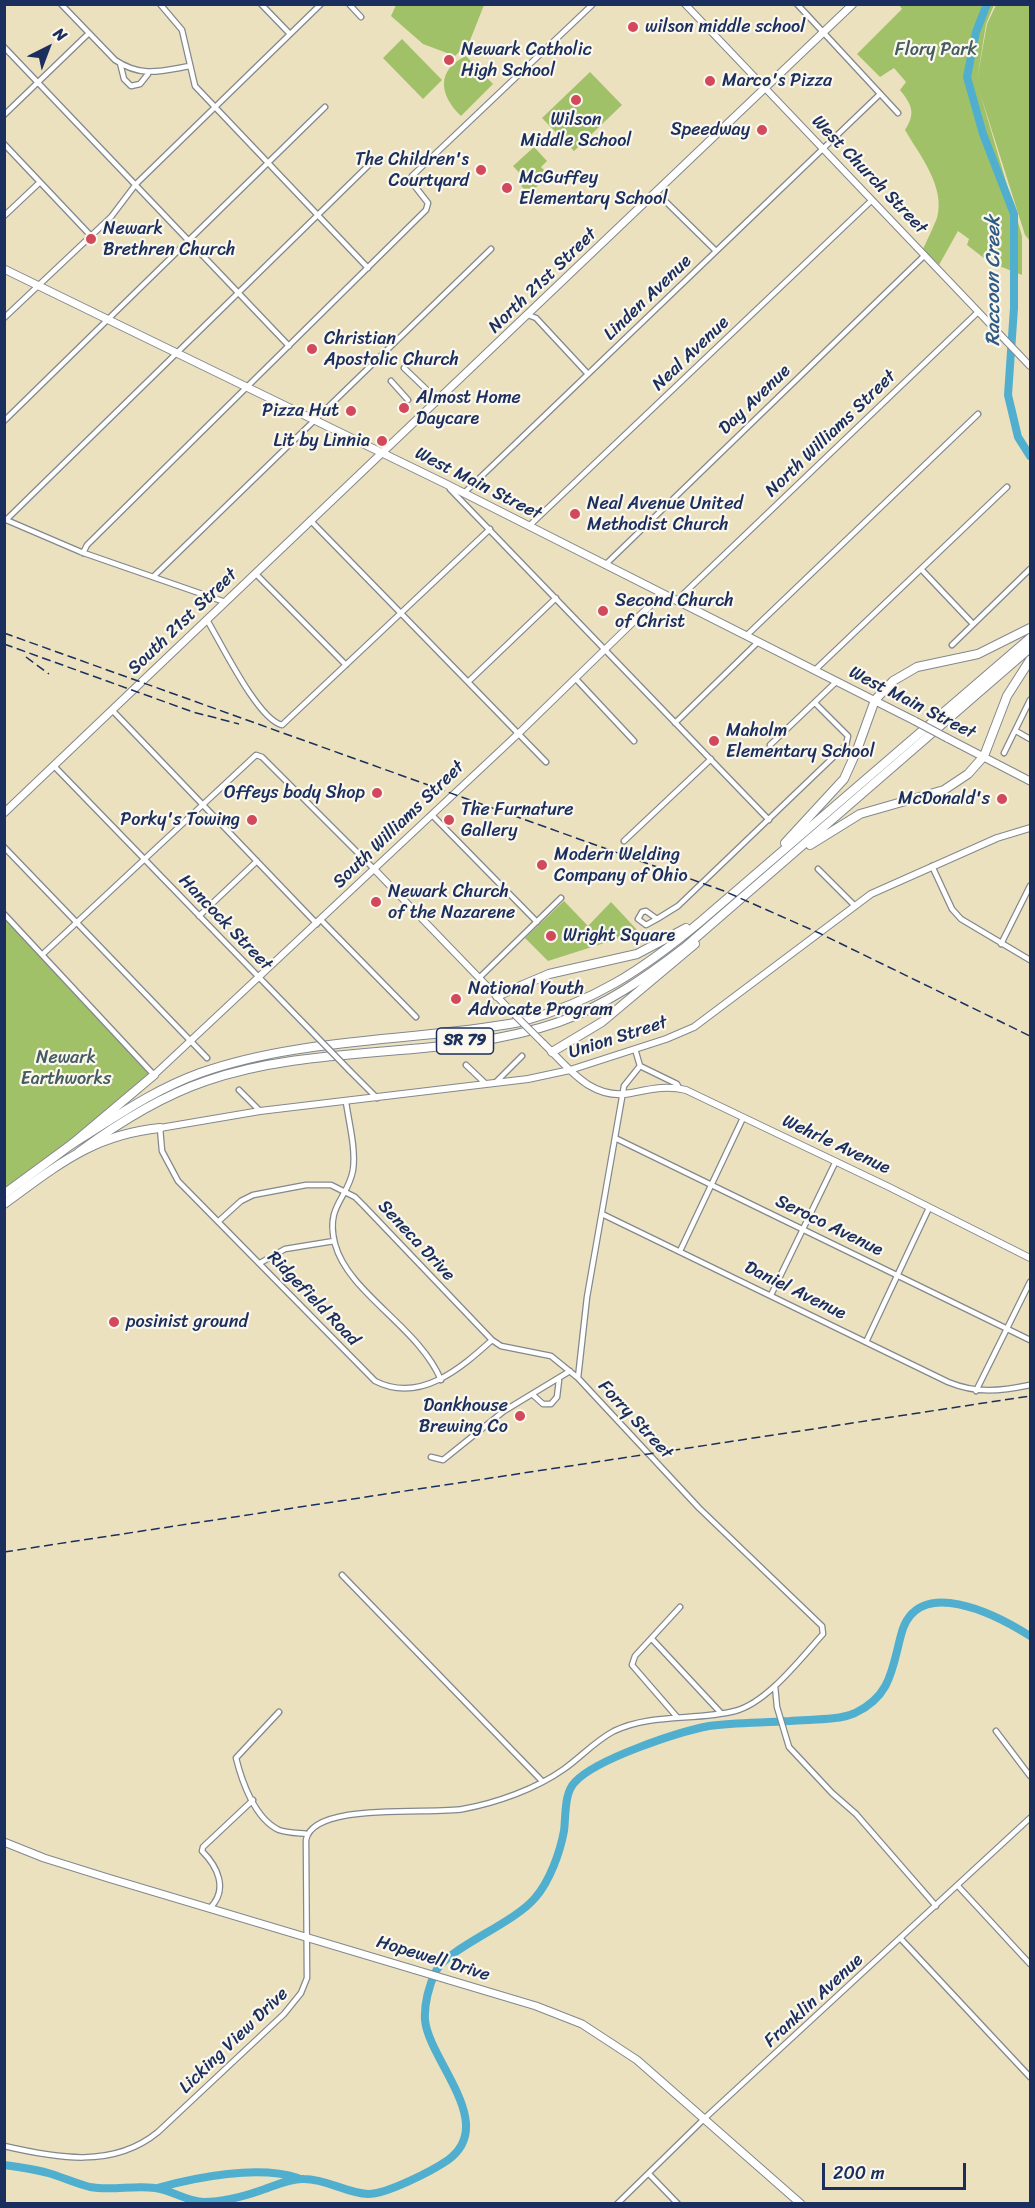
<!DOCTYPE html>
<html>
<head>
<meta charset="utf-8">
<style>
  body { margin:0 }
  #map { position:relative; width:1035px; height:2208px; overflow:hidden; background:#ebe1bf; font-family:Sriracha,sans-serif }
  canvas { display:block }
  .frame { position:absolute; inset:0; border:6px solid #1b2f5e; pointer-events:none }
  .north { position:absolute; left:18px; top:18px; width:60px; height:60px; -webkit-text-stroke:4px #fbf7ec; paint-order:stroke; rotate:42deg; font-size:16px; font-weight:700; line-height:24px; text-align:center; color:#1b2f5e }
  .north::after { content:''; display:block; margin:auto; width:21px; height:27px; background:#1b2f5e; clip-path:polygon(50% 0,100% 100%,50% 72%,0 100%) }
  .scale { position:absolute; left:822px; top:2163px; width:144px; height:27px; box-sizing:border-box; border:3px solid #1b2f5e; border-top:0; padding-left:8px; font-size:18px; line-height:21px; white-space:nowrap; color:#1b2f5e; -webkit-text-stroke:4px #fbf7ec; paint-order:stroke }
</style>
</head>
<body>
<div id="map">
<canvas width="1035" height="2208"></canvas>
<div class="frame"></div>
<div class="north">N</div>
<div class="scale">200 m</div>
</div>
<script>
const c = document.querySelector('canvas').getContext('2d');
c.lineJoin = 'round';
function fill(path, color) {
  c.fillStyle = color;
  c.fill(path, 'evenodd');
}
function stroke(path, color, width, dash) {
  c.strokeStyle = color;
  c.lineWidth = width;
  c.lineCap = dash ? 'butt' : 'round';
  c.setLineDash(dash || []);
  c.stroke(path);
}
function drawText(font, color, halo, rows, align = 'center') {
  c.font = font + ' Sriracha,sans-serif';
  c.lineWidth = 4.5;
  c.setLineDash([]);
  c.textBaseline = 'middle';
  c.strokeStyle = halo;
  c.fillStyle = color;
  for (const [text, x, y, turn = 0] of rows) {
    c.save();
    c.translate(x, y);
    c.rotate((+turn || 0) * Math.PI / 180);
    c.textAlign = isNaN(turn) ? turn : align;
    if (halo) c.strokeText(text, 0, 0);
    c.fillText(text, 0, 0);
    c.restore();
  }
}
const green = new Path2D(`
  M396,5v-1l88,1 -15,38 -14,13 -32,-12 -32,-28z
  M899,5h95l-8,19 -9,56 10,-56 9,-19h34v236l-5,-6 -45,-142 42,143v39l-33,-13 -22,-17 2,-6 -11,-8 -19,34 -16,-16c5,-11 10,-21 14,-31 9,-31 -18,-64 -32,-88 11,-17 7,-25 -5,-40l6,-8 -12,-14 -14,9 -23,-23 45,-45z
  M402,39l40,41 -19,19 -40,-41z
  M466,56l27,28 -32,32c-22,-21 -25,-46 5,-60z
  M590,72l32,33 -48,46 -32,-33z
  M534,147l13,14 -6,6 8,8 -20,19 -8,-8 5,-6 -13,-14z
  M564,901l24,25 23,-24 28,30 -91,29 -23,-23z
  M5,914l149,161 -149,119z`);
const river = new Path2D(`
  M987,4l-11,28 -9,45 16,57 31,80v94l-6,87 10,42 12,19
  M4,2165c15,2 30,4 44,8 14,4 27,10 42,14 21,4 44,-2 65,1 17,2 32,14 49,14 18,0 41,-6 58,-12 13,-4 28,-12 42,-11 23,0 42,14 64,15 19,0 64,-23 80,-34 50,-36 -19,-99 -23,-140 -1,-16 4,-35 11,-49 12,-23 77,-47 99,-73 15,-17 25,-46 29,-67 2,-16 0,-38 11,-49 21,-23 103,-50 134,-56 26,-4 54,-3 81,-5 19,-2 47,0 65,-8 36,-17 37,-44 46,-78 15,-62 96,-20 129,1
  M157,2188c40,-11 101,-23 141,-10`);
const minor = new Path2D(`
  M61,4l54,56c27,18 46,11 75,6
  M160,4l22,26 13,56 173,182
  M261,4l29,30
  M349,4l12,13
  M797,4l101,109
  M4,47l285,299
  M120,63l4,16 7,7 9,-2 8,-10
  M4,115l84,-81
  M4,144l87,92
  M657,193l59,58
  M4,216l35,-33
  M528,315l8,3 52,56
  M4,318l107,-101 25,-33 185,-180
  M404,368l23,22
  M391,381l17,19
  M4,421l321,-314
  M450,489l319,331
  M464,493l416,-399
  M4,519l77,33 144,50
  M6,520l369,-361
  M310,520l236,242
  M529,526l343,-326
  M83,553l4,-8 339,-335 2,-7 -18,-23 2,-4 181,-172
  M605,565l320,-310
  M921,569l52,55
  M255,573l91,92
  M154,576l337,-327
  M676,601l302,-289
  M207,620c14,23 51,100 75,105l208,-196
  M746,636l232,-222
  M952,645l78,-76
  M815,670l192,-183
  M576,679l58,62
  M468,682l88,-84
  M113,711l204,213
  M675,723l83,-81
  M1016,731l14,8
  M770,745l67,-64
  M1004,753l26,-53
  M54,766l262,270
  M432,815l105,107
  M624,841l87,-82
  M4,847l203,211
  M932,866l20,43 9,10 69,41
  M818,869l37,37
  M4,914l150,161
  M199,916l58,-55
  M657,919l-11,6 -8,-6 4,-7 4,-1 11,8 21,-13 168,-161 2,-9 -33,-33
  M321,920l95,97
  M1001,944l29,-58
  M44,953l212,-198 6,2 112,112
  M479,978l82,-80
  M466,1065l20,19
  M640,1066l37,18 2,4
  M350,1071l27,27
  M496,1082l26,-26
  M239,1090l21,21
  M346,1102c3,21 10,47 7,68 -5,29 -28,35 -18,74 13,49 84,83 106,136
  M160,1128l2,23 16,30 197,200c45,23 86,-13 117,-41
  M615,1138l415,202
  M602,1214l346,168c29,12 53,9 82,3
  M220,1220l21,-19 12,-6 53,-10h25l24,12 9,9 128,134 9,6 50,10 27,22
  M680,1251l63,-133
  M260,1263l25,-14 49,-8
  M771,1295l64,-132
  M866,1342l63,-134
  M976,1391l54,-109
  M533,1395l10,9h8l6,-7 2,-17
  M431,1457l12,3 61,-49 66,-40
  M342,1575l200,206
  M652,1639l68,73
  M775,1686l2,21 12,40 43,46 24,21 80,92
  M279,1712l-43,46c6,24 19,61 43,72 8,3 19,3 28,4
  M677,1717l-45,-52 3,-9 45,-49
  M996,1731l34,45
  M958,1886l72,78
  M210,1908c19,-19 7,-42 -8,-57l1,-4 50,-47
  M901,1939l129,138
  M4,2146c52,12 109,23 154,-14l126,-118 17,-21 6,-15 -1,-138c7,-39 126,-25 157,-31 33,-6 73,-20 101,-40 17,-12 31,-28 50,-38 38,-18 81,-10 121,-20 32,-8 66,-53 88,-77l-1,-8 -123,-118 -121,-130 9,-81 37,-211 16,-20 -5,-17
  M649,2174l29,30
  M617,2204l88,-86 325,-300`);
const tertiary = new Path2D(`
  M685,4l345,362
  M374,869l138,143
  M543,1043c26,25 48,58 88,50 20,-4 36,-8 55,-3l203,97 141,71
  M154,1075l365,-342 143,-139
  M160,1128l100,-17 268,-32 42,-9 96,-31 28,-12 177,-133 126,-56 33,-10`);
const secondary = new Path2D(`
  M4,269l442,215 469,237
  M947,738l83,43
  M4,813l849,-809
  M4,1842l40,16 64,20 428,128 46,18 55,36 164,144`);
const trunk = new Path2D(`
  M4,1194l68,-50 82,-69
  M4,1204c54,-39 88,-69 156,-76`);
const motorway = new Path2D(`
  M785,843l59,-64 13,-29 18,-50 18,-19 24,-14 61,-13 52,-26
  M810,845l50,-31 84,-24 24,-16 16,-18 23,-60 23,-36
  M497,996l52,-22 88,-20 49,-26
  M552,1052l50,-30 93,-78
  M72,1144c42,-26 81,-54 128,-71 102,-36 214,-31 320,-51 75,-21 121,-51 180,-100l330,-284
  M79,1152c39,-29 80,-55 127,-71 113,-39 240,-20 353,-59 47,-17 86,-44 125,-74l346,-300`);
const rail = new Path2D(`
  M4,633l720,258 95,42 211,103
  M4,644l189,68 46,12
  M26,657l23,17
  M4,1552l1026,-156`);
const minorBridge = new Path2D(`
  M316,1036l34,35`);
const tertiaryBridge = new Path2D(`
  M512,1012l31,31`);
const secondaryBridge = new Path2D(`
  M915,721l32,17`);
const markers = [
  [633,27,6,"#d1495b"],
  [449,60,6,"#d1495b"],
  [710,81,6,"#d1495b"],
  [576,100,6,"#d1495b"],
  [762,130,6,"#d1495b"],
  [481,170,6,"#d1495b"],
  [507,188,6,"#d1495b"],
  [91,239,6,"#d1495b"],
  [312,349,6,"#d1495b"],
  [404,408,6,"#d1495b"],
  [351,411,6,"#d1495b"],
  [382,441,6,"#d1495b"],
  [575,514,6,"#d1495b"],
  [603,611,6,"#d1495b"],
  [714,741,6,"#d1495b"],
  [377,793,6,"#d1495b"],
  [1002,799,6,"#d1495b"],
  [252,820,6,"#d1495b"],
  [449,820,6,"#d1495b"],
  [542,865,6,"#d1495b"],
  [376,902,6,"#d1495b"],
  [551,936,6,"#d1495b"],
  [456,999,6,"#d1495b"],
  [114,1322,6,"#d1495b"],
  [520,1416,6,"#d1495b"]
];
const shields = [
  [465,1041,57]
];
const shieldNames = [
  ["SR 79",465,1041]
];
const poiNames = [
  ["wilson middle school",645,27],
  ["Newark Catholic",461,50],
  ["High School",461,71],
  ["Marco's Pizza",722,81],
  ["Wilson",576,120,"center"],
  ["Middle School",576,141,"center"],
  ["Speedway",750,130,"right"],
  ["The Children's",469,160,"right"],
  ["Courtyard",469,181,"right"],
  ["McGuffey",519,178],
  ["Elementary School",519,199],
  ["Newark",103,229],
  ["Brethren Church",103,250],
  ["Christian",324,339],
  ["Apostolic Church",324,360],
  ["Almost Home",416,398],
  ["Daycare",416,419],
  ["Pizza Hut",339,411,"right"],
  ["Lit by Linnia",370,441,"right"],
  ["Neal Avenue United",587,504],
  ["Methodist Church",587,525],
  ["Second Church",615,601],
  ["of Christ",615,622],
  ["Maholm",726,731],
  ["Elementary School",726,752],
  ["Offeys body Shop",365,793,"right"],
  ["McDonald's",990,799,"right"],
  ["The Furnature",461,810],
  ["Gallery",461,831],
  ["Porky's Towing",240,820,"right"],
  ["Modern Welding",554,855],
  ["Company of Ohio",554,876],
  ["Newark Church",388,892],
  ["of the Nazarene",388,913],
  ["Wright Square",563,936],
  ["National Youth",468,989],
  ["Advocate Program",468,1010],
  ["posinist ground",126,1322],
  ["Dankhouse",508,1406,"right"],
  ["Brewing Co",508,1427,"right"]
];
const parkNames = [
  ["Flory Park",936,50],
  ["Newark",66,1058],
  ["Earthworks",66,1079]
];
const streetNames = [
  ["West Church Street",869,175,46],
  ["North 21st Street",543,281,-44],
  ["Linden Avenue",648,298,-44],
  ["Neal Avenue",691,354,-44],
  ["Day Avenue",755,400,-44],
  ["North Williams Street",831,434,-44],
  ["West Main Street",478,484,27],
  ["South 21st Street",183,622,-44],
  ["West Main Street",912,703,27],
  ["South Williams Street",399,825,-44],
  ["Hancock Street",225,923,46],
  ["Union Street",618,1038,-18],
  ["Wehrle Avenue",836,1145,25],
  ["Seroco Avenue",829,1226,26],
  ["Seneca Drive",416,1241,47],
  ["Daniel Avenue",795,1291,26],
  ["Ridgefield Road",313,1299,46],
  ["Forry Street",635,1420,47],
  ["Hopewell Drive",433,1959,17],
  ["Franklin Avenue",814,2001,-43],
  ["Licking View Drive",234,2041,-44]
];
const waterNames = [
  ["Raccoon Creek",994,281,-90]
];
fill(green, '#a1c169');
stroke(river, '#50aecf', 8);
stroke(minor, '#83888e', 7);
stroke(tertiary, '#83888e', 8);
stroke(secondary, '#83888e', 9);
stroke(trunk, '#83888e', 10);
stroke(motorway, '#83888e', 10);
stroke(minor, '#fff', 4.5);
stroke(tertiary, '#fff', 6);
stroke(secondary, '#fff', 7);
stroke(trunk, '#fff', 8);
stroke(motorway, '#fff', 8);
stroke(rail, '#1b2f5e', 1.5, [9, 4.5]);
stroke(minorBridge, '#83888e', 7, []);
stroke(tertiaryBridge, '#83888e', 8, []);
stroke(secondaryBridge, '#83888e', 9, []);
stroke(minorBridge, '#fff', 4.5);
stroke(tertiaryBridge, '#fff', 6);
stroke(secondaryBridge, '#fff', 7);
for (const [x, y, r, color] of markers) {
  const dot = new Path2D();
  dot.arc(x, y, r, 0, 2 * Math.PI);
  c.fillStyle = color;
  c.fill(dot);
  stroke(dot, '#fbf7ec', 2);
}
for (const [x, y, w] of shields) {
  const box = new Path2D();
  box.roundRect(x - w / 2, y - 13, w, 26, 4.5);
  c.fillStyle = '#fbf7ec';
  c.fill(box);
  stroke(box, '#1b2f5e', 1.5);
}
drawText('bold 16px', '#1b2f5e', null, shieldNames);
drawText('18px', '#1b2f5e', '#fbf7ec', poiNames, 'left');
drawText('18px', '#435b61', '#fbf7ec', parkNames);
drawText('18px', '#1b2f5e', '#fbf7ec', streetNames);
drawText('italic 20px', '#2e5b86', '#fbf7ec', waterNames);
</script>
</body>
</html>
